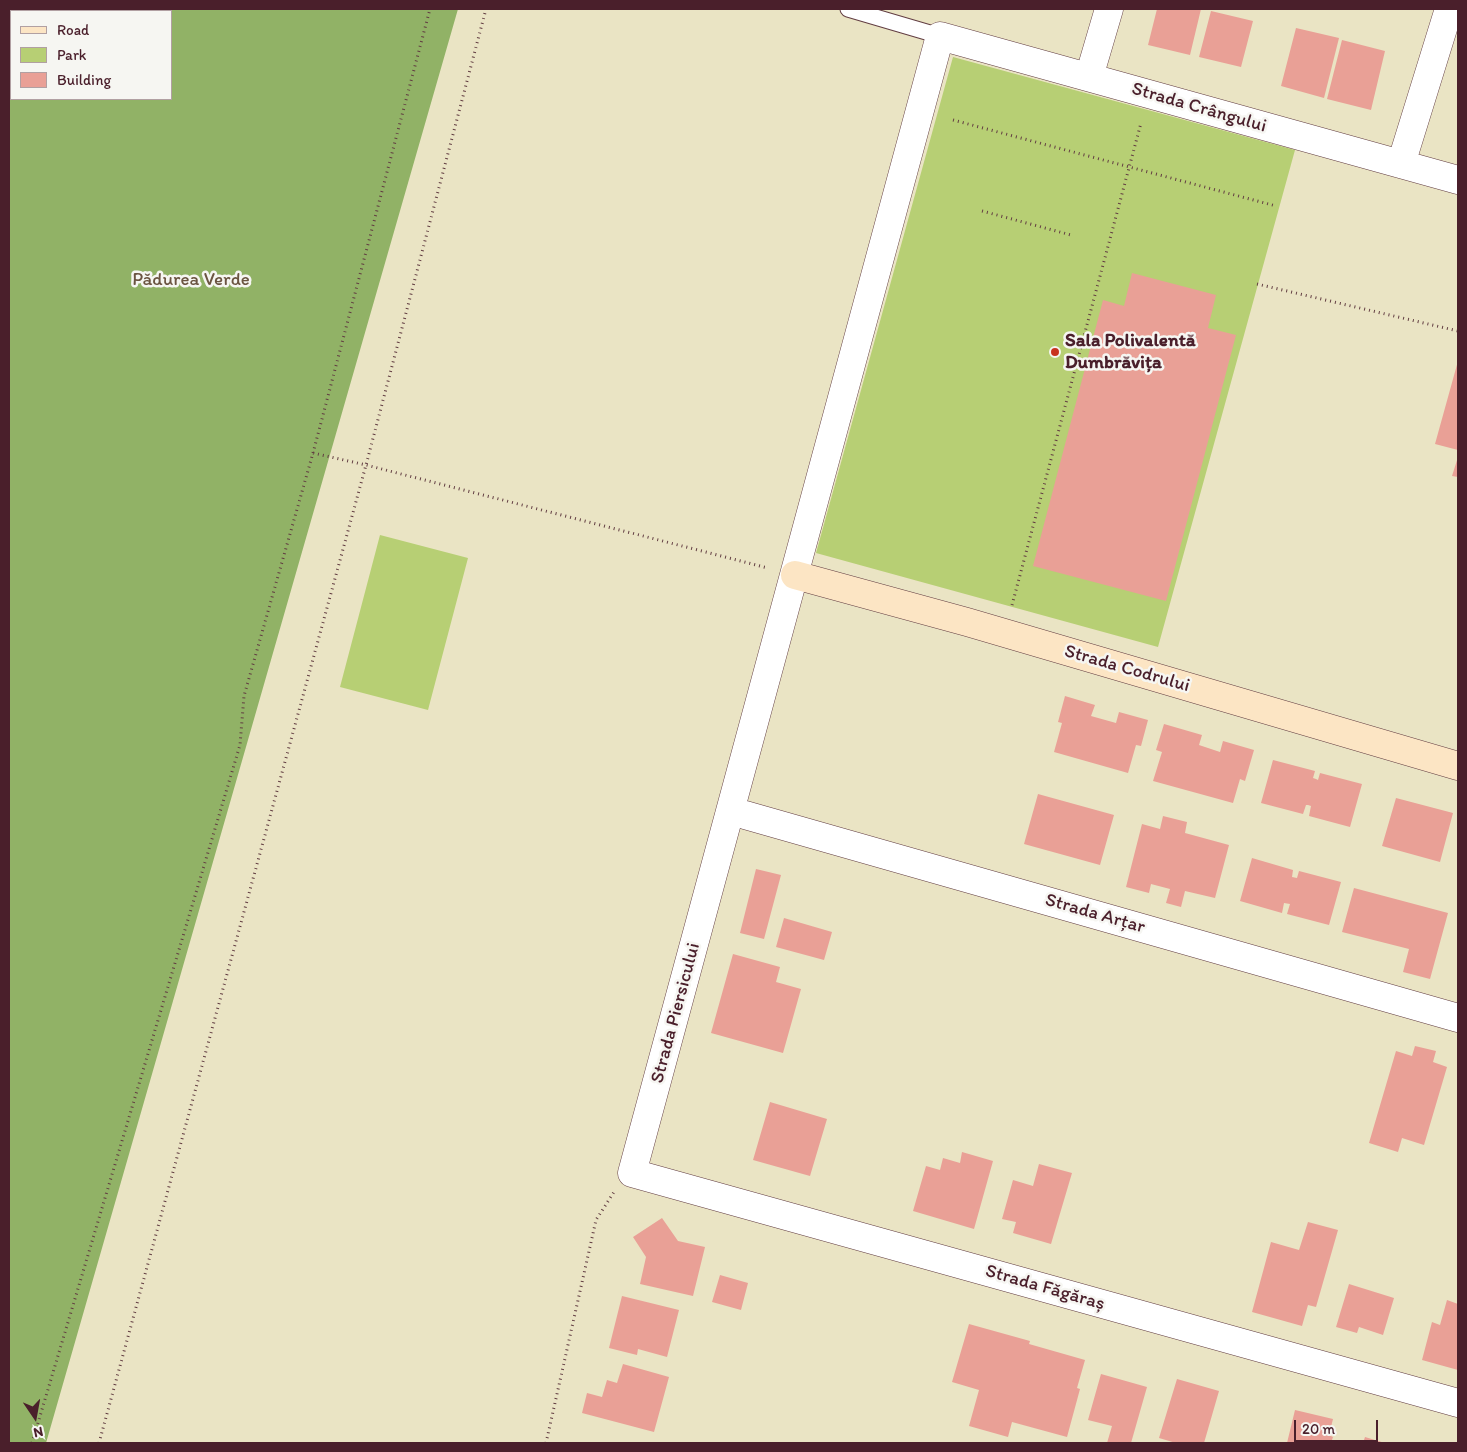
<!DOCTYPE html>
<html>
<head>
<meta charset="utf-8">
<style>
  body { margin:0 }
  #map { position:relative; width:1467px; height:1452px; overflow:hidden; background:#eae4c4; font-family:Itim,sans-serif }
  canvas { display:block }
  .frame { position:absolute; inset:0; border:10px solid #4a1f2b; pointer-events:none }
  .legend { position:absolute; left:10px; top:10px; width:162px; height:90px; box-sizing:border-box; background:#f6f6f2; border:1px solid #b1a0a2; margin:0; padding:6px 9px; list-style:none; font-size:15px; color:#4a1f2b }
  .legend li { display:flex; align-items:center; gap:10px; height:25px }
  .legend b { width:25px; border:1px solid #b1a0a2 }
  .north { position:absolute; left:10px; top:1392px; width:50px; height:50px; -webkit-text-stroke:4px #f6f6f2; paint-order:stroke; rotate:168deg; font-size:14px; font-weight:700; line-height:20px; text-align:center; color:#4a1f2b }
  .north::after { content:''; display:block; margin:auto; width:18px; height:22px; background:#4a1f2b; clip-path:polygon(50% 0,100% 100%,50% 72%,0 100%) }
  .scale { position:absolute; left:1294px; top:1420px; width:84px; height:22px; box-sizing:border-box; border:2px solid #4a1f2b; border-top:0; padding-left:6px; font-size:15px; line-height:18px; white-space:nowrap; color:#4a1f2b; -webkit-text-stroke:4px #f6f6f2; paint-order:stroke }
</style>
</head>
<body>
<div id="map">
<canvas width="1467" height="1452"></canvas>
<div class="frame"></div>
<ul class="legend">
<li><b style="height:6px;background:#fce5c4"></b>Road</li>
<li><b style="height:14px;background:#b7cf74"></b>Park</li>
<li><b style="height:14px;background:#e9a096"></b>Building</li>
</ul>
<div class="north">N</div>
<div class="scale">20 m</div>
</div>
<script>
const c = document.querySelector('canvas').getContext('2d');
c.lineJoin = 'round';
function fill(path, color) {
  c.fillStyle = color;
  c.fill(path, 'evenodd');
}
function stroke(path, color, width, dash) {
  c.strokeStyle = color;
  c.lineWidth = width;
  c.lineCap = dash ? 'butt' : 'round';
  c.setLineDash(dash || []);
  c.stroke(path);
}
function drawText(font, color, halo, rows, align = 'center') {
  c.font = font + ' Itim,sans-serif';
  c.lineWidth = 5;
  c.setLineDash([]);
  c.textBaseline = 'middle';
  c.strokeStyle = halo;
  c.fillStyle = color;
  for (const [text, x, y, turn = 0] of rows) {
    c.save();
    c.translate(x, y);
    c.rotate((+turn || 0) * Math.PI / 180);
    c.textAlign = isNaN(turn) ? turn : align;
    if (halo) c.strokeText(text, 0, 0);
    c.fillText(text, 0, 0);
    c.restore();
  }
}
const green = new Path2D(`
  M953,57l342,93 -137,497 -342,-94z
  M380,535l88,23 -40,152 -88,-23z`);
const forest = new Path2D(`
  M9,9h449l-412,1434h-37zM11,11h160v88h-160z`);
const building = new Path2D(`
  M1157,9h44l-11,46 -42,-10z
  M1211,11l42,10 -12,46 -42,-10z
  M1296,28l43,10 -15,60 -43,-12z
  M1342,40l43,11 -14,59 -44,-11z
  M1132,273l84,22 -8,33 28,7 -70,266 -133,-35 70,-266 21,6z
  M1458,361v89l-23,-6z
  M1458,457v20l-6,-1z
  M1065,696l30,9 -4,11 25,7 3,-11 29,8 -7,26 -5,-1 -8,28 -74,-21 8,-29 -4,-1z
  M1164,724l38,11 -3,10 21,7 3,-11 31,9 -9,31 -5,-2 -7,24 -80,-22 9,-29 -6,-2z
  M1273,760l42,11 -2,7 3,1 2,1 2,-7 42,11 -12,43 -41,-11 2,-10 -3,-1h-2l-3,9 -42,-11z
  M1038,794l76,21 -14,50 -76,-21z
  M1396,798l57,15 -13,49 -58,-16z
  M1163,816l24,6 -2,11 44,12 -14,53 -30,-7 -4,16 -15,-4 4,-14 -19,-5 -2,9 -23,-6 16,-63 18,5z
  M1252,858l41,12 -1,7 5,1 2,-7 42,11 -12,43 -42,-11 3,-10 -6,-1 -2,10 -42,-12z
  M756,869l25,6 -17,64 -24,-6z
  M1354,888l94,25 -18,66 -27,-7 6,-23 -67,-17z
  M784,918l48,14 -8,28 -48,-13z
  M733,954l47,13 -4,15 25,7 -18,64 -72,-20z
  M1415,1046l21,5 -3,11 14,5 -23,78 -22,-7 -4,14 -29,-9 27,-92 16,5z
  M770,1102l57,17 -17,57 -57,-16z
  M962,1152l31,9 -19,68 -61,-18 13,-45 14,4 3,-12 17,5z
  M1039,1164l33,9 -21,71 -38,-11 3,-11 -14,-3 11,-39 20,6z
  M662,1218l16,23 27,6 -12,49 -53,-12 6,-27 -13,-20z
  M1308,1222l30,8 -22,77 -8,-2 -6,21 -50,-14 19,-70 28,8z
  M720,1275l28,8 -7,27 -29,-8z
  M1349,1284l45,14 -11,37 -24,-8 -2,6 -21,-6z
  M622,1296l57,14 -12,47 -29,-8 -1,6 -28,-7z
  M1447,1300l11,4v66l-36,-10 10,-38 8,3z
  M969,1324l61,17 -1,3 56,16 -8,28 3,1 -13,48 -55,-15 -4,15 -39,-11 10,-36 -27,-8z
  M623,1364l46,13 -15,55 -72,-19 5,-20 15,4 5,-17 10,3z
  M1101,1374l46,13 -16,56h-24l5,-17 -24,-6z
  M1177,1379l42,12 -15,52h-28l-17,-5z
  M1295,1410l38,9 -4,16 4,2 -2,6h-44z
  M1365,1437l20,6h-22z`);
const path = new Path2D(`
  M953,120l323,86
  M982,211l89,24
  M1257,284l201,47
  M313,453l53,12 402,103
  M1012,605l129,-482
  M32,1443l208,-698 4,-49 69,-243 117,-444
  M99,1443l267,-978 120,-456
  M546,1443l50,-223 18,-28`);
const lane = new Path2D(`
  M848,9l92,27`);
const street = new Path2D(`
  M1089,77l20,-68
  M1401,164l48,-155
  M1458,180l-518,-144 -308,1137 826,230
  M731,811l727,207`);
const secondary = new Path2D(`
  M795,575l172,47 491,144`);
const markers = [
  [1055,352,5,"#c8321e"]
];
const streetNames = [
  ["Strada Crângului",1199,108,16],
  ["Strada Codrului",1127,669,16],
  ["Strada Arțar",1095,914,16],
  ["Strada Piersicului",676,1013,-75],
  ["Strada Făgăraș",1045,1288,16]
];
const parkNames = [
  ["Pădurea Verde",191,280]
];
const poiNames = [
  ["Sala Polivalentă",1065,341],
  ["Dumbrăvița",1065,363]
];
fill(green, '#b7cf74');
fill(forest, '#91b266');
fill(building, '#e9a096');
stroke(lane, '#623d42', 17);
stroke(street, '#623d42', 29);
stroke(secondary, '#623d42', 29);
stroke(path, '#623d42', 3, [1, 4]);
stroke(lane, '#fff', 15);
stroke(street, '#fff', 28);
stroke(secondary, '#fce5c4', 28);
for (const [x, y, r, color] of markers) {
  const dot = new Path2D();
  dot.arc(x, y, r, 0, 2 * Math.PI);
  c.fillStyle = color;
  c.fill(dot);
  stroke(dot, '#f6f6f2', 2);
}
drawText('19px', '#4a1f2b', '#f6f6f2', streetNames);
drawText('19px', '#6b5441', '#f6f6f2', parkNames);
drawText('bold 19px', '#4a1f2b', '#f6f6f2', poiNames, 'left');
</script>
</body>
</html>
